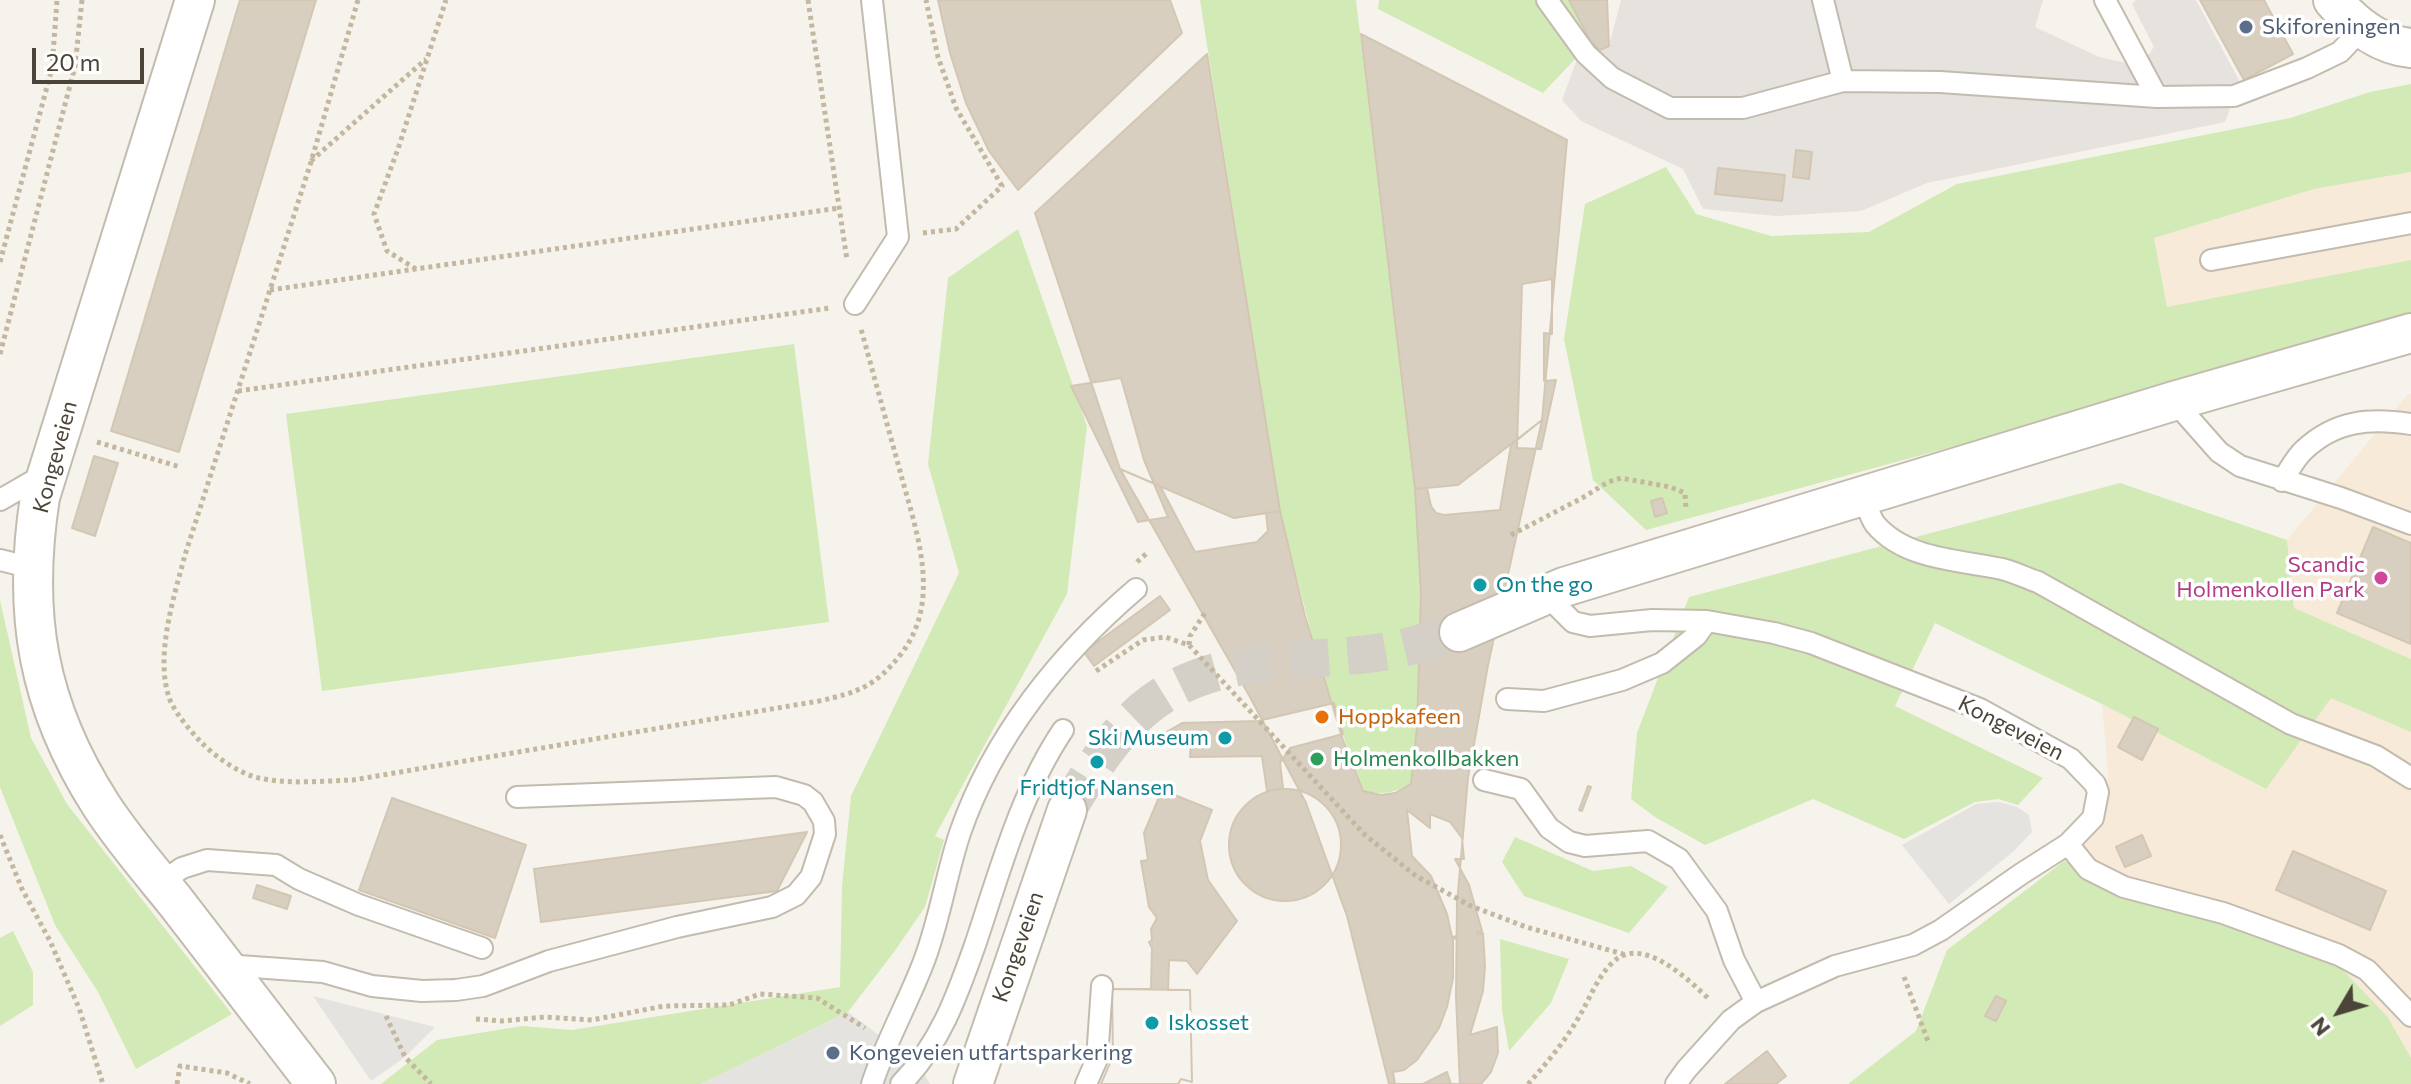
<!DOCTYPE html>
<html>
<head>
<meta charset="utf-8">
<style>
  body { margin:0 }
  #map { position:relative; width:2411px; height:1084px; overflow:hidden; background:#f6f3ec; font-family:Commissioner,sans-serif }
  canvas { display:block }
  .north { position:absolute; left:2299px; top:972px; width:80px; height:80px; -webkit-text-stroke:6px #fff; paint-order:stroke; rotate:232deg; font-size:22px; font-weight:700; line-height:32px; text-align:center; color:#4b4439 }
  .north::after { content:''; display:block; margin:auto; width:28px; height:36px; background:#4b4439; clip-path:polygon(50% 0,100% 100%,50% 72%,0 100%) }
  .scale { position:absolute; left:32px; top:48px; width:112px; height:36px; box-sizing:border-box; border:4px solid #4b4439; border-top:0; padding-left:10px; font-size:24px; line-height:28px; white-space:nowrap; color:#4b4439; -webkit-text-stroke:6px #fff; paint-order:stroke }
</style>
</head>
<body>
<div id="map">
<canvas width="2411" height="1084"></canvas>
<div class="north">N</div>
<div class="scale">20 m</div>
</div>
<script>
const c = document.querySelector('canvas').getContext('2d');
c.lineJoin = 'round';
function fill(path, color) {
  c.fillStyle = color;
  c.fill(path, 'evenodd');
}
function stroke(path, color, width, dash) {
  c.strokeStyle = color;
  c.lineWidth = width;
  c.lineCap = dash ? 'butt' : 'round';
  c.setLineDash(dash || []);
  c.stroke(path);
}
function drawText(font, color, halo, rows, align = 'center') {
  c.font = font + ' Commissioner,sans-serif';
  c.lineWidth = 7;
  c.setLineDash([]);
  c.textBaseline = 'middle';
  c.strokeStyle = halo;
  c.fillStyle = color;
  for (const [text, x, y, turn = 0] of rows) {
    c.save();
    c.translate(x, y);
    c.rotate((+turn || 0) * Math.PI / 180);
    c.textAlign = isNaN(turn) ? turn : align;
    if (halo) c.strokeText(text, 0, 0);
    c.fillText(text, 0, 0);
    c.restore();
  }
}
const commercial = new Path2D(`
  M2411,172v88l-244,48 -13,-70 160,-49z
  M2411,394v265l-117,-51 -7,-68 120,-145z
  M2331,697l80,35v326l-24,-42 -52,-54 -271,-101 39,-43 5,-44 -6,-70 163,85z`);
const industrial = new Path2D(`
  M1621,0h422l-8,27 64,30 41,9 14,-19 -22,-43 4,-4h60l44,82 -15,40 -298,61 -66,28 -84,5 -74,-7 -20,-40 -102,-48 -19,-21 14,-38 10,-8 23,-8z`);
const green = new Path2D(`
  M1200,0h156l59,489 6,105 -4,133 -6,57c-18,9 -29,11 -48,7l-40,-112 -43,-168z
  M1379,0h190l22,42 -48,51 -165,-84z
  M2411,84v88l-97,17 -160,49 13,69 244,-47v62l-765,208 -53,-50 -29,-141 21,-135 81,-37 30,47 75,22 98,-4 88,-48 333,-66 80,-26z
  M1018,229l69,197 -20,168 -132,242 9,4 -19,67 -31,45 -46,60 -147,72h-320l56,-44 85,-14 50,4 268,-43 2,-101 9,-90 108,-223 -31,-109 20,-186z
  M794,344l35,278 -507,69 -36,-277z
  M2120,483l167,57 7,68 117,51v73l-80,-34 -65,91 -164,-85 -167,-81 -40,83 148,72 -25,27 -20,-6 -23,3 -71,37 -91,-40 -108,46 -50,-28 -24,-18 6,-66 52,-136z
  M0,600l31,138 36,66 165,210 -96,55 -38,-77 -43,-67 -55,-138z
  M1515,837l78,34 38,-5 37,21 -39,46 -105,-37 -22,-34z
  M2064,861l271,101 52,54 24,42v26h-563l68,-53 31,-81z
  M13,931l20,41v33l-33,21v-88z
  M1500,939l69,20 -18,44 -42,48 -7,-41z`);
const parking = new Path2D(`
  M1999,802l18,5 12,8 3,17 -18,19 -65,53 -47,-59 74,-41z
  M313,996l122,31 -30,30 -34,24z
  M848,1012l71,53 11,19h-229z`);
const building = new Path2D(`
  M240,0h76l-137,452 -68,-21z
  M938,0h232l12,33 -164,157 -29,-39 -23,-48 -16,-50z
  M1569,0h38l2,46 -9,4 -9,-8z
  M2200,0h64l29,54 -49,26z
  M1361,34l206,106 -25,280 -84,65 -43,4z
  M1207,54l73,457 -46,7 -114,-49 -85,-256z
  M1796,150l16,2 -3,27 -16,-2z
  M1718,168l67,7 -3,26 -67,-7z
  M1552,279v55l-8,-1v48l12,-1 -15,69 -24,-1 5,-164z
  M1121,378l23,82 24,57 -30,5 -67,-136z
  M1542,420l-54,245 -20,113 -11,125 -1,94 4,87h-71l-42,-168 -41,-113 -56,-106 -130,-228 40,17 35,66 62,-10 11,-11 -2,-18 14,-2 25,105 38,124 20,51 18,4 14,-2 16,-9 6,-57 4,-133 -6,-105 12,-1 4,18 5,7 8,2 56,-5 11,-65z
  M94,456l24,7 -23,73 -23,-8z
  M1662,498l5,15 -12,4 -4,-16z
  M2373,527l38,16v101l-74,-31z
  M1160,596l10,14 -76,56 -10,-14z
  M1334,703l9,31 -53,14 -10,15 3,25 -16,3 -5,-35 -72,1 1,-14 -35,-5 26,-15 76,-2z
  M2134,717l24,12 -16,31 -24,-13z
  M1588,786l3,1 -9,24 -3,-1z
  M1229 845a56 56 0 1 1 112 0a56 56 0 1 1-112 0Z
  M1162,790l50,20 -12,31 8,39 29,41 -40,53 -10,-13 -18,-1 -1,30h22l2,92 -11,-3 -3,5h-77l12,-28 -1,-67h39l1,-41 -3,-6 3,-2 -1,-11 6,-11 -8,-11 -8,-46 7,-1 -4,-27z
  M392,798l134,47 -31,93 -136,-48z
  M1407,810l23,18v-14l20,8 12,16 2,21h-9l14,26 13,46 -5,1 1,2 5,-1 2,33 -2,25 -13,44 27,-8 1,26 -7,19 -10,12h-30l-4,-12 -24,12h-28l-2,-12 11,-2 13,-10 22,-32 8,-21 6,-29v-39l4,-1v-2l-5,1 -5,-23 -16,-38 -19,-20z
  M807,832l-30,59 -236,31 -7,-53z
  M2142,835l9,21 -26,11 -9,-20z
  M2293,851l93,40 -16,39 -94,-40z
  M257,885l34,11 -4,13 -34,-11z
  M1112,989l78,1 2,92 -11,-3 -3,5h-77l12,-28z
  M1996,996l10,5 -10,20 -11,-5z
  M1767,1051l19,25 -10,8h-51z`);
const streetTunnel = new Path2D(`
  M1067,810c22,-36 44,-73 77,-101 67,-56 152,-45 232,-56 29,-4 56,-13 83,-21`);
const path = new Path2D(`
  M358,0l-47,162 -126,393c-11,42 -31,102 -15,145 6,14 19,29 29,40 14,15 36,31 56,37 31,8 66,4 98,3l466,-79c40,-9 57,-15 82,-47 42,-54 15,-123 -1,-183 -13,-47 -26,-95 -39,-142
  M808,0l39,260
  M311,161l115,-102
  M923,233l33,-4 46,-43 -46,-78 -18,-51 -12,-57
  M0,262l52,-194 5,-68
  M416,269l-29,-18 -13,-37 24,-65 48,-149
  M270,290l569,-82
  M0,354l75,-288 7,-66
  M238,391l592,-83
  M97,442l83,25
  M1511,535l73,-38 24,-15 13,-4 49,9 15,6 1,17
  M1137,562l10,-9
  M1189,645l1,-9 15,-23
  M1096,671l47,-31 22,-3 24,8 176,190 51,41 55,30 55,21 97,27
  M0,835l22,54 28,52 29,67 24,76
  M1904,977l25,67
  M386,1016l19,41 26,27
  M476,1019l26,2 43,-4 47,3 72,-14 65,-1 31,-11 57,4 48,30
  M177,1084l3,-18 47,7 23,11
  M1528,1084c19,-21 38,-44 52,-69 10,-17 17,-37 32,-52 29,-30 77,17 98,37`);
const lane = new Path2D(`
  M1547,0l39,54 26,24 58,30h73l100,-27 97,1 217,15 77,-1 73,-28 33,-16 23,-24
  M1823,0l20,81
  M2105,0l52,97
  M2211,260l200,-37
  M855,304l43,-67 -26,-237
  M2174,401l45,51 21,14 101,32 70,26
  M2282,481c7,-10 13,-23 22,-31 32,-30 66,-32 107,-26
  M1864,495c3,9 5,21 11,29 30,36 86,36 127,45 12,3 24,9 36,13l253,142 85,32 35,22
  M0,500l47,-27
  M0,560l32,8
  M1552,591l7,17 14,14 17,4 62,-6 55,1 67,12 37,10 169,66 91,50 24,25 3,8 -5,26 -25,26 -47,30 -80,56 -28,15 -78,21 -79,36 -25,18 -45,50 -10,14
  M1507,699l37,2 78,-21 40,-17 34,-27 11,-15
  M1484,780l37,9 28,39 20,14 16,4 63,-5 31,18 38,52 17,49 22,42
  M2068,844l20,25 36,18 99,26 116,42 28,15 44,46
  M160,883l22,-15 25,-8 69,5 23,14 60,26 123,43
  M225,965l98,7 49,14 50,5 34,-1 27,-4 66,-25 128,-34 95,-20 24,-12 15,-18 14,-43 -1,-13 -11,-19 -9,-7 -28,-8 -259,10
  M872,1084c14,-43 36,-81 52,-123 16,-42 22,-86 36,-128 33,-96 100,-179 176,-244
  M901,1084c39,-40 56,-88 74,-139 25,-74 45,-151 88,-215
  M1086,1084l11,-25 5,-73`);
const street = new Path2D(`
  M195,0l-155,497c-18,116 -3,208 61,308 22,34 49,65 74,96 47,61 94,122 141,183
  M2333,0c20,24 47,45 78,48
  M1459,632l105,-45 610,-186 237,-68
  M973,1084l94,-274`);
const markers = [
  [2246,27,8,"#5c6f8a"],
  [2381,578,8,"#d1479c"],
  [1480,585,8,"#0f9aa8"],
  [1322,717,8,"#e8710a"],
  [1225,738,8,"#0f9aa8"],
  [1317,759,8,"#2e9e5b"],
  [1097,762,8,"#0f9aa8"],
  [1152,1023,8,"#0f9aa8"],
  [833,1053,8,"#5c6f8a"]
];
const serviceNames = [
  ["Skiforeningen",2262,27],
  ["Kongeveien utfartsparkering",849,1053]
];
const streetNames = [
  ["Kongeveien",55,457,-75],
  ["Kongeveien",2011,728,27],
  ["Kongeveien",1018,947,-71]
];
const hotelNames = [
  ["Scandic",2365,565],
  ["Holmenkollen Park",2365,590]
];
const cultureNames = [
  ["On the go",1496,585],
  ["Ski Museum",1209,738,"right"],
  ["Fridtjof Nansen",1097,788,"center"],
  ["Iskosset",1168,1023]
];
const foodNames = [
  ["Hoppkafeen",1338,717]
];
const leisureNames = [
  ["Holmenkollbakken",1333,759]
];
fill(commercial, '#f7ead8');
fill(industrial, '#e6e2dd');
fill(green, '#d2eab5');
fill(parking, '#e5e3e0');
fill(building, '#d8cfc1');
stroke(building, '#d3c7b4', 2);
stroke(streetTunnel, '#d4d0c8', 38, [38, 19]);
stroke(lane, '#c2bbae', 24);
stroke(street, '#c2bbae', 42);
stroke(path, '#c4b79f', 5, [4, 4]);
stroke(lane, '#fff', 20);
stroke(street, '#fff', 38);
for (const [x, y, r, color] of markers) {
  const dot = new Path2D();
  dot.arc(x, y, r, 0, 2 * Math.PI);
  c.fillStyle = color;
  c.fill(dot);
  stroke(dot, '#fff', 3);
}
drawText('22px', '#4e5e75', '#fff', serviceNames, 'left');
drawText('22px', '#4b4439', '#fff', streetNames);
drawText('22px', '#b23c85', '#fff', hotelNames, 'right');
drawText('22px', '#0d838f', '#fff', cultureNames, 'left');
drawText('22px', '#c56008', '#fff', foodNames, 'left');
drawText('22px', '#27864d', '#fff', leisureNames, 'left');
</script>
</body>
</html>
